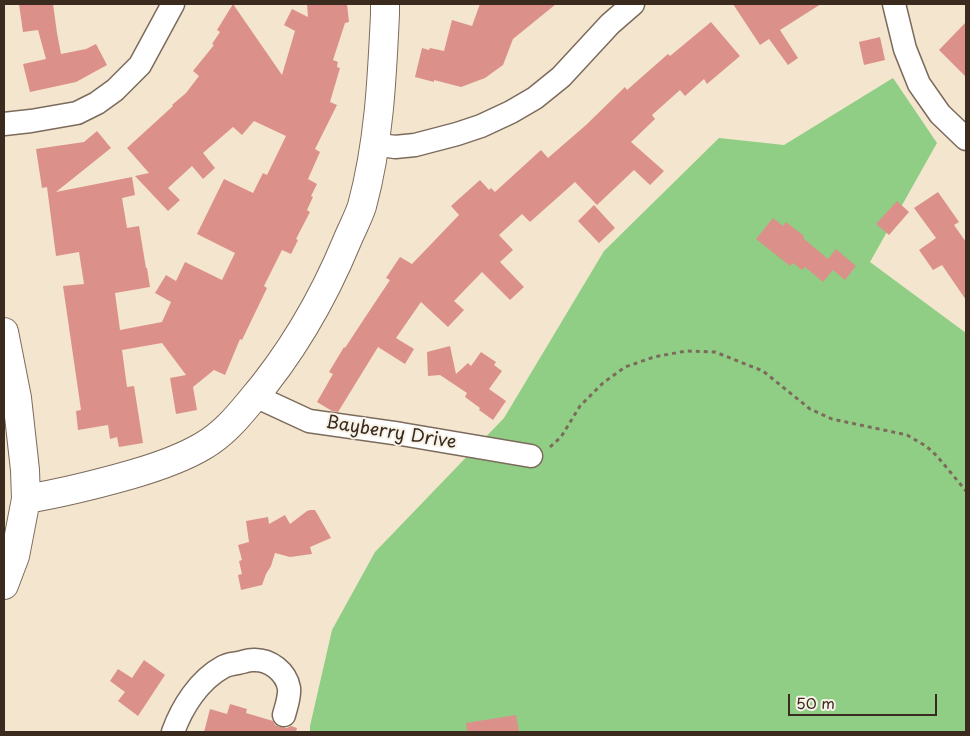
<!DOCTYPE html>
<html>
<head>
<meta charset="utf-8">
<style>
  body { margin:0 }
  #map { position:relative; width:970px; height:736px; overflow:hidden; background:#f4e5ce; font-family:"Playpen Sans",sans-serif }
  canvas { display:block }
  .frame { position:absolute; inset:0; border:5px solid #3b2a1e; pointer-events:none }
  .scale { position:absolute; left:788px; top:694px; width:149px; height:22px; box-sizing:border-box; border:2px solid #3b2a1e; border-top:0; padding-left:6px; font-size:15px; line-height:18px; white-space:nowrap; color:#3b2a1e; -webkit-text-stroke:4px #f7f3e8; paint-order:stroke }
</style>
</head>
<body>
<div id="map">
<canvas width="970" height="736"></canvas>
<div class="frame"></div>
<div class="scale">50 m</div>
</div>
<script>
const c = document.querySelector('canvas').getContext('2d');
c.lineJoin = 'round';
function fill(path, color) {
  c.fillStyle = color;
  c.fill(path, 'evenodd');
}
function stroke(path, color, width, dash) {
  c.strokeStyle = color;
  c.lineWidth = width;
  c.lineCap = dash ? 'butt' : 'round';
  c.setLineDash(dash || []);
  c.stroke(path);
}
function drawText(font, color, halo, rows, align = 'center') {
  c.font = font + ' "Playpen Sans",sans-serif';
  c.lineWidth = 4;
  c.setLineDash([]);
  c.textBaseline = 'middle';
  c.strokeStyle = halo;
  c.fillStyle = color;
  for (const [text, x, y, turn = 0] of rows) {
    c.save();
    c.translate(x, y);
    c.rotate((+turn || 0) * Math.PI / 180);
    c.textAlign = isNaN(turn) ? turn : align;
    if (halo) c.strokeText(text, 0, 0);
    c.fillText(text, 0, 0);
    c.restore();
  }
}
const green = new Path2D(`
  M893,78l44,65 -67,119 96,71v399h-656v-6l22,-96 43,-78 129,-134 100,-167 115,-113 65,7z`);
const building = new Path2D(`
  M19,4h34l4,29 4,21 25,-5 10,-5 11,21 -31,17 -46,10 -7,-28 23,-5 -8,-29 -15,2z
  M233,4l49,71 13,-44 -11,-6 8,-16 16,8 -1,-13h40l2,18 -4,1 -12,37 5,2 -1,5 3,1 -10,34 7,3 -22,44 5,3 -12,27 9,5 -6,12 2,1 -6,13 3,2 -14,27 2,1 -7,14 -9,-4 -18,36 3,2 -25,52 -2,-1 -15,36 -11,-5 -21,17 4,23 -21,4 -6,-36 16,-3 -24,-32 -40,7 5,37 7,-1 9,57 -24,4 -2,-10 -7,2 -2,-14 -30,5 -2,-19 5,-1 -18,-124 21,-2 -5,-32 -23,4 -9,-69 -5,1 -6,-39 48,-7 13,-11 14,17 -55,44 76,-15 3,18 -13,3 5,30 12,-2 7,42h1l3,19 -35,6 5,37 42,-8 9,-20 -16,-9 11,-18 10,6 9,-19 37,18 13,-27 -38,-19 27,-55 29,14 10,-20 4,2 19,-39 -32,-15 -12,14 -9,-8 -30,26 12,15 -12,11 -11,-13 -24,22 12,12 -12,11 -33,-35 14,-3 -22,-25 46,-42 -1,-1 14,-12 13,-17 -6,-5 21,-26 -2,-1 8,-12 -3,-2z
  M480,4h76l-43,35 -10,26 -18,13 -24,9 -27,-7v2l-19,-5 7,-29 7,2 1,-2 14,3 8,-31 20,6z
  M733,4h88l-41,26 18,28 -10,7 -19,-26 -9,6z
  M711,22l29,34 -33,28 -3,-5 -19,17 -5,-6 -28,25 3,4 -24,23 33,29 -14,14 -16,-15 -37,35 -22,-23 -45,40 -8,-8 -23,21 14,15 -13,12 24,25 -14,13 -28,-28 -28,29 10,9 -16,17 -27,-25 -25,36 18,11 -9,15 -27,-17 -40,65 -6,-1 -15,-9 16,-28 -4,-2 15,-25 1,1 19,-29 26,-39 -4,-2 14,-21 12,7 47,-49 -8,-9 29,-26 9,10 2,-2 4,4 46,-42 7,8 38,-33 39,-38 2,3 41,-36 2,2z
  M966,22v55l-27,-27z
  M880,37l5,23 -21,5 -5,-23z
  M938,192l21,30 -5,3 12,17v58l-24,-35 -9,5 -14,-20 17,-12 -22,-30z
  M897,201l12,11 -20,23 -13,-11z
  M594,205l21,23 -16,15 -21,-22z
  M773,218l10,8 3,-4 18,14 -1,2 25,21 8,-10 20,17 -11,14 -12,-10 -10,12 -18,-15 -3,3 -9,-7 -3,3 -34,-27z
  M450,346l6,28 12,-11 3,3 10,-14 15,10 -2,3 8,6 -13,18 17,12 -13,19 -14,-10 1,-2 -15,-11 2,-4 -27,-18 -12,1 -1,-24z
  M310,510h5l16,28 -21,9 2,7 -22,3 -15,-4 -4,13 -5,8 -4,11 -21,5 -3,-15 4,-1 -3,-13 3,-1 -4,-15 11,-3 -3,-21 22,-4 1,7 16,-9 5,9 17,-13z
  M144,660l21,15 -27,41 -20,-15 7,-9 -15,-11 8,-12 14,9z
  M230,704l17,5 -1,4 27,8 2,4 5,2 7,1 4,-2 6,2 -1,4h-92l6,-23 17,5z
  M516,715l3,17h-52l-1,-9z`);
const path = new Path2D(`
  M550,447l11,-10 19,-31 23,-23 22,-16 29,-10 32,-6 29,1 48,19 47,38 22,10 75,16 19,11 11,10 29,35`);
const street = new Path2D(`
  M894,4l11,45 14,35 21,30 26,25
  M4,124l27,-3 46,-8 20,-10 18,-13 25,-25 33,-61
  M374,144l21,3 20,-2 42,-11 24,-8 30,-14 24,-14 26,-21 49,-53 23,-20
  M255,396l54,25 92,13 130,22
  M173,732c9,-25 26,-52 50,-65 5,-3 10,-3 15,-4 5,-1 10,-3 15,-3 17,-1 33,12 36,28 1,9 -3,19 -5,27`);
const secondary = new Path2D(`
  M4,332l13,66 8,72 1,29 -11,57 -11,29
  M26,499c36,-6 72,-15 107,-25 24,-7 48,-15 70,-28 19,-11 33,-27 47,-44 41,-48 73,-103 97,-161 5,-12 11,-23 15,-35 17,-63 20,-127 23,-192v-10`);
const streetNames = [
  ["Bayberry Drive",391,433,9]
];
fill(green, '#90ce85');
fill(building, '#db918a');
stroke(street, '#7c6b5c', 25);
stroke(secondary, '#7c6b5c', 30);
stroke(path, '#7c6b5c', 3, [4, 4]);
stroke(street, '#fff', 22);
stroke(secondary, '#fff', 28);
drawText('18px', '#3b2a1e', '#f7f3e8', streetNames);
</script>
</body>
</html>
